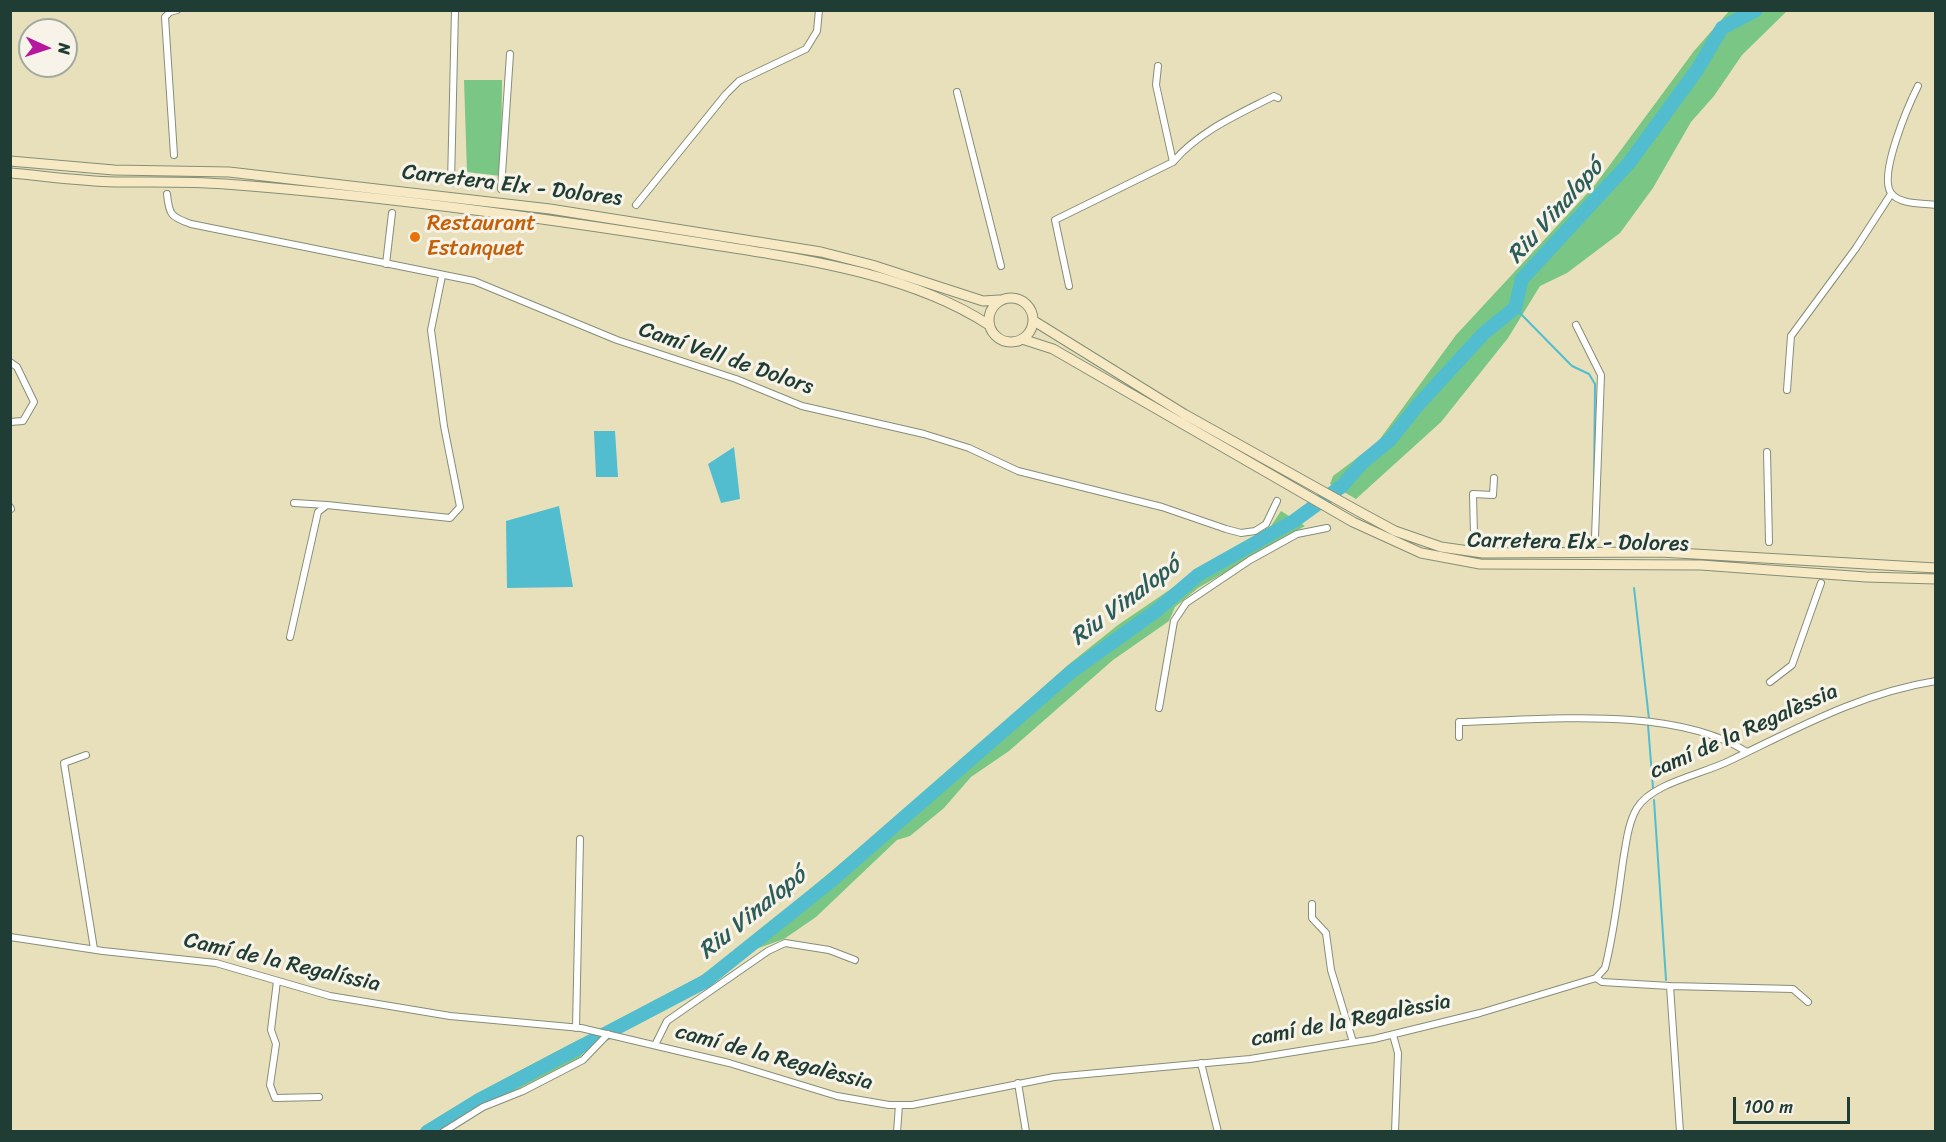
<!DOCTYPE html>
<html>
<head>
<meta charset="utf-8">
<style>
  body { margin:0 }
  #map { position:relative; width:1946px; height:1142px; overflow:hidden; background:#e8e0bb; font-family:Sriracha,sans-serif }
  canvas { display:block }
  .frame { position:absolute; inset:0; border:12px solid #1f3d34; pointer-events:none }
  .north { position:absolute; left:18px; top:18px; width:60px; height:60px; box-sizing:border-box; background:#f7f3e8; border:2px solid #a1aaa0; border-radius:50%; rotate:93deg; font-size:16px; font-weight:700; line-height:24px; text-align:center; color:#1f3d34 }
  .north::after { content:''; display:block; margin:auto; width:21px; height:27px; background:#b5179e; clip-path:polygon(50% 0,100% 100%,50% 72%,0 100%) }
  .scale { position:absolute; left:1733px; top:1097px; width:117px; height:27px; box-sizing:border-box; border:3px solid #1f3d34; border-top:0; padding-left:8px; font-size:18px; line-height:21px; white-space:nowrap; color:#1f3d34; -webkit-text-stroke:4px #f7f3e8; paint-order:stroke }
</style>
</head>
<body>
<div id="map">
<canvas width="1946" height="1142"></canvas>
<div class="frame"></div>
<div class="north">N</div>
<div class="scale">100 m</div>
</div>
<script>
const c = document.querySelector('canvas').getContext('2d');
c.lineJoin = 'round';
function fill(path, color) {
  c.fillStyle = color;
  c.fill(path, 'evenodd');
}
function stroke(path, color, width, dash) {
  c.strokeStyle = color;
  c.lineWidth = width;
  c.lineCap = dash ? 'butt' : 'round';
  c.setLineDash(dash || []);
  c.stroke(path);
}
function drawText(font, color, halo, rows, align = 'center') {
  c.font = font + ' Sriracha,sans-serif';
  c.lineWidth = 6;
  c.setLineDash([]);
  c.textBaseline = 'middle';
  c.strokeStyle = halo;
  c.fillStyle = color;
  for (const [text, x, y, turn = 0] of rows) {
    c.save();
    c.translate(x, y);
    c.rotate((+turn || 0) * Math.PI / 180);
    c.textAlign = isNaN(turn) ? turn : align;
    if (halo) c.strokeText(text, 0, 0);
    c.fillText(text, 0, 0);
    c.restore();
  }
}
const green = new Path2D(`
  M1730,10l57,1 -45,44 -28,41 -23,26 -38,66 -33,45 -53,40 -27,13 -32,52 -67,84 -85,77 -26,-15 3,-8 44,-33 79,-108 139,-150 99,-134z
  M464,80h38l-1,96 -34,-4z
  M1281,511l24,15 -107,62 -23,19 -6,14 -56,39 -104,91 -38,26 -27,31 -34,28 -13,4 -81,77 -32,22 -31,11 -49,38 -71,39 -7,2 -16,-4 89,-48 31,-21 203,-170 135,-121 50,-40 91,-62 62,-37z
  M580,1039l16,1 -17,18 -144,73 -19,1 75,-46z`);
const water = new Path2D(`
  M594,431h21l3,46h-22z
  M734,447l6,52 -19,4 -13,-39z
  M559,506l14,81 -66,1 -1,-67z`);
const stream = new Path2D(`
  M1515,308l57,58 17,8 6,10 -1,104
  M1634,588l15,131
  M1648,725l5,63
  M1654,800l12,180`);
const river = new Path2D(`
  M427,1132l52,-32 227,-119 125,-100 240,-209 85,-61 42,-36 96,-54 48,-35 20,-23 28,-23 27,-34 67,-73 31,-25 7,-29 107,-116 68,-93 25,-42 34,-18`);
const minor = new Path2D(`
  M1918,86c-9,18 -40,89 -27,107 9,12 32,10 45,12
  M957,92l44,174
  M174,155l-9,-138 5,-5 7,-2
  M1173,162c26,-31 66,-48 101,-66l4,2
  M451,183l4,-173
  M501,189l9,-135
  M167,194c2,21 4,23 24,30l283,57 143,59 119,39 66,27 122,28 45,14 49,23 144,36 64,22 15,4 14,-2 11,-7 11,-23
  M636,205l90,-111 13,-13 67,-32 11,-18 2,-21
  M386,264l6,-51
  M1069,286l-14,-66 118,-58 -17,-77 2,-19
  M1576,325l25,50 -6,162
  M10,362l7,5 17,35 -11,19 -13,1
  M1787,390l4,-54 65,-88 35,-54
  M1767,452l2,90
  M294,503l33,2
  M10,507l1,2
  M1474,535l-1,-41 20,1 1,-17
  M290,637l28,-125 9,-7 123,13 10,-11 -16,-81 -13,-96 11,-54
  M1770,682l22,-17 29,-82
  M1159,708l15,-87 12,-18 64,-43 47,-26 30,-6
  M1459,737v-15c84,-2 215,-17 288,30
  M86,755l-22,8 30,186
  M1312,904v14l14,15 5,37 22,72
  M10,937l93,14 113,12 114,33 120,20 131,12 148,35 108,33 52,9h23l142,-28 196,-18 124,-20 106,-26 116,-35 9,-10c9,-35 13,-71 18,-107 3,-17 5,-38 14,-53 15,-25 66,-34 92,-47 67,-32 131,-68 207,-80
  M1596,978l6,4 68,4 10,146
  M277,981l-6,49 5,14 -6,41 5,13 44,-1
  M1670,986l123,3 15,13
  M576,1028l4,-189
  M1393,1035l5,18 -3,79
  M655,1045l12,-24 101,-70 17,-8 44,7 26,10
  M1201,1063l17,69
  M1018,1083l8,49
  M443,1132l40,-25 40,-16 60,-31 25,-26
  M897,1132l2,-27`);
const secondary = new Path2D(`
  M10,161l104,9 115,2 321,37 271,43 51,13 111,36 16,-1
  M10,173c35,3 70,8 105,9 37,0 74,-1 110,2 160,12 320,34 477,59 94,15 206,29 287,82
  M989 320a22 22 0 1 1 44 0a22 22 0 1 1-44 0Z
  M1034,321l150,93 174,97 37,20 46,16 42,6 177,-1 276,16
  M1022,339l31,10 300,173 68,31 59,11 221,1 165,12 70,2`);
const markers = [
  [415,237,6,"#e8710a"]
];
const streetNames = [
  ["Carretera Elx - Dolores",512,186,7],
  ["Camí Vell de Dolors",726,359,19],
  ["Carretera Elx - Dolores",1578,543,1],
  ["camí de la Regalèssia",1744,732,-24],
  ["Camí de la Regalíssia",282,963,13],
  ["camí de la Regalèssia",1351,1021,-11],
  ["camí de la Regalèssia",774,1058,15]
];
const foodNames = [
  ["Restaurant",427,224],
  ["Estanquet",427,249]
];
const waterNames = [
  ["Riu Vinalopó",1556,212,-48],
  ["Riu Vinalopó",1126,602,-37],
  ["Riu Vinalopó",753,914,-39]
];
fill(green, '#7ac685');
fill(water, '#52bdce');
stroke(stream, '#52bdce', 2);
stroke(river, '#52bdce', 14);
stroke(minor, '#848e78', 8);
stroke(secondary, '#848e78', 11);
stroke(minor, '#fff', 6);
stroke(secondary, '#f7e9c3', 9);
for (const [x, y, r, color] of markers) {
  const dot = new Path2D();
  dot.arc(x, y, r, 0, 2 * Math.PI);
  c.fillStyle = color;
  c.fill(dot);
  stroke(dot, '#f7f3e8', 2);
}
drawText('22px', '#1f3d34', '#f7f3e8', streetNames);
drawText('22px', '#c56008', '#f7f3e8', foodNames, 'left');
drawText('italic 24px', '#2c5d5a', '#f7f3e8', waterNames);
</script>
</body>
</html>
